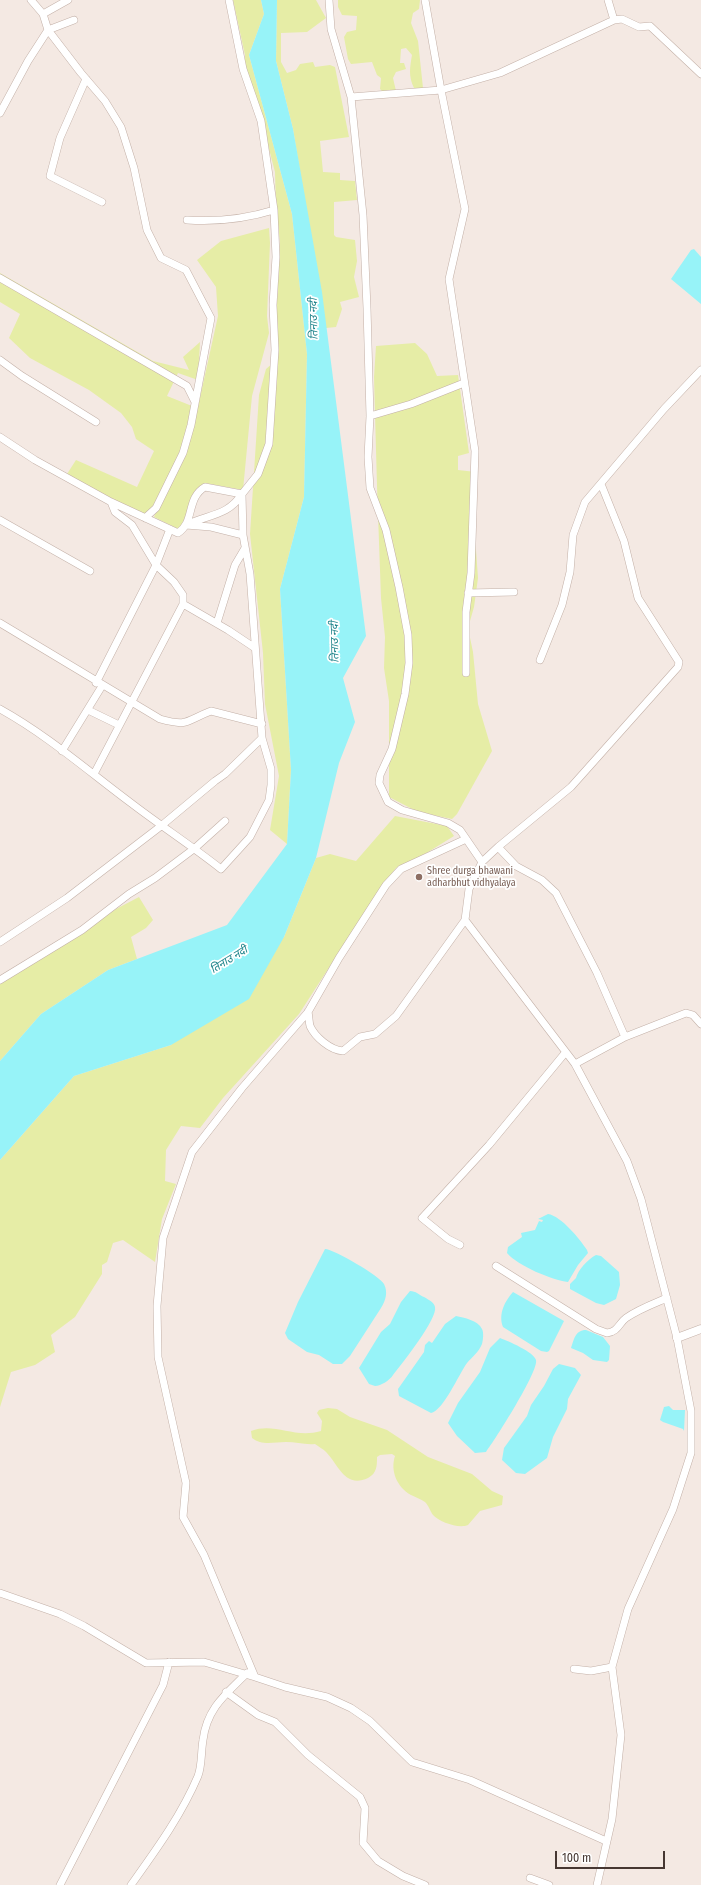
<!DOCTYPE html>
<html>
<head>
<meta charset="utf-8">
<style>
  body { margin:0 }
  #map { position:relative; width:701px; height:1885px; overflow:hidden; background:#f4e9e3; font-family:"Fira Sans Condensed",sans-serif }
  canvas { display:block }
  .scale { position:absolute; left:555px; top:1851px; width:110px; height:18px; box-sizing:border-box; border:2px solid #463732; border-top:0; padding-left:5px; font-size:12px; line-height:14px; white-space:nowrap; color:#463732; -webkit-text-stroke:3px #fff; paint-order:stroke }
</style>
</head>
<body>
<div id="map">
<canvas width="701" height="1885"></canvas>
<div class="scale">100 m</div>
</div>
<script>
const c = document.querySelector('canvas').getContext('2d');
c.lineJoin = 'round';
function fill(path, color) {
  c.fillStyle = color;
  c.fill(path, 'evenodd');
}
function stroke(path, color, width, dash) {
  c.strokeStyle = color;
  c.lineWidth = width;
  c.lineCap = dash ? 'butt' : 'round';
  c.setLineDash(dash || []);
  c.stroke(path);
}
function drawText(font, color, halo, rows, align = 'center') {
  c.font = font + ' "Fira Sans Condensed","Noto Sans Devanagari",sans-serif';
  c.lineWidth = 3.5;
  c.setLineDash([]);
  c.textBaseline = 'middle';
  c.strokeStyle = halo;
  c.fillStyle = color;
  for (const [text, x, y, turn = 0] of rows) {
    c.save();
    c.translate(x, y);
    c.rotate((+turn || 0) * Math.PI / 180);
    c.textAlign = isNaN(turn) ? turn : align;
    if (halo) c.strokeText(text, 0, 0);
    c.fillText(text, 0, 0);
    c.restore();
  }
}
const green = new Path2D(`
  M233,0h28l3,14 -15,41 43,159 15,140 -3,143 -24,92 11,181 -4,74 -17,-14 9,-54 -14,-72 -2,-51 -13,-119 9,-139 7,-26 8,-7 6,-120 -4,-34 -1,-36 -21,-81 -9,-23v-13z
  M277,0h39l10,18 -19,14 -26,1v29l6,11 9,-3 4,-6 13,-2 2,5 15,-2 5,2 14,70 -29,4 3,31 17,1v7l15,1 2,19 -23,2v33l2,2 19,3 2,21 -3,16 5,20 -19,5 2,7 -6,18 -10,1 -33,-199 -17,-68z
  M338,0h82l-1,9 -6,4 -2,10 7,18 5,47h-9c-6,-12 -4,-21 -2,-33l-6,-7 -5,1 -1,14h4l2,6 -10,3 -3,6 3,13 -13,1 -3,-3 1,-11 -4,-3 -5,-13 -21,2 -3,-5 -4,-22 3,-5 9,-2 1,-14 -15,-1 -4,-8z
  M269,228l1,15 -3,73 2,17 -17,63 -9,94 -38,-7 -10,8 -15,39 -26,-13 41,-97 23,-104 -2,-29 -19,-27 24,-19z
  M0,273l153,88 36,9 -6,-13 17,-15 -2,38 -20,-7 -11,23 25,10c-5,30 -25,89 -47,110l-19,-9 -59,-33 9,-14 61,27 17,-36 -18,-12 -4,-12 -11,-14 -32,-23 -59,-32 -21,-20 11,-24 -20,-12z
  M415,343l12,11 10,22 21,-1 11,78 -11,3v14l18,2 -1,64 3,42 -4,29 -6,21 5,24 5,52 14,47 -35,63 -5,5 -34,-7 -29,-15v-96l-5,-33 1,-31 -4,-39 -4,-112 -3,-109 2,-31z
  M395,816l52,10 7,10 -34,21 -24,11 -24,33 -73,113 -76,84 -23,30 -19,-2 -15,24 -1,31 11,3 -14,35 -7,43 -32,-22 -10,3 -6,19 -5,3v9l-27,43 -24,18 4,17 -20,13 -24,7 -11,35v-247l74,-84 97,-31 113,-108 32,-79 14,-4 26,7z
  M139,897l14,23 -7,8 -15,9 6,22 -29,11 -67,44 -41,47v-80l47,-26 69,-46z
  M328,1408l9,1 13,8 37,13 41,27 44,17 20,17 11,5 -1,9 -22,6 -12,14c-9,4 -29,-3 -35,-10 -3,-4 -4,-9 -8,-13 -4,-3 -10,-5 -14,-7 -14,-8 -21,-24 -16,-39l-3,-2 -12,1 -3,2c0,9 0,16 -9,21 -24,11 -30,-15 -43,-27 -2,-2 -6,-4 -10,-7 -10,1 -19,-2 -29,-2 -12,0 -24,4 -34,-4l-1,-7c24,-9 43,8 70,0l1,-10 -5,-8 2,-3z`);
const water = new Path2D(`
  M261,0h16l-1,61 17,68 29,163 44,344 -23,42 12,44 -16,41 -23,95 -32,79 -35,62 -78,46 -97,31 -74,84v-99l41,-47 67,-44 119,-45 60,-81 4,-74 -11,-181 24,-92 3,-143 -15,-140 -43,-159 15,-41z
  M694,249l7,8v47l-30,-25 20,-29z
  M548,1214c13,2 32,25 39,36l1,3 -10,12 -10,17c-16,-2 -50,-16 -61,-29l1,-6 14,-10 -1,-4 14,-3 4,-9 3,1 1,-2 -5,-1z
  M325,1249c9,0 56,28 59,35 4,8 2,16 -3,24l-31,48 -8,8h-9l-14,-9 -12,-3 -19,-13 -3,-6 13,-31z
  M596,1255l5,1 18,16 1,13 -4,14 -12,6 -8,-2 -26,-14v-5l6,-6c2,-8 12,-19 20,-23z
  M410,1291c6,0 9,4 14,6 5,3 10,5 11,10 3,11 -33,57 -42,68 -3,5 -12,11 -18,11l-6,-2 -10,-16 22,-36 9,-8 11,-22z
  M513,1292l51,29 -15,30 -2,1 -6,-1 -38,-24c-5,-13 2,-26 10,-35z
  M456,1316c8,2 22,4 26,13 2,3 1,12 0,15 -3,8 -10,13 -15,19 -8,11 -24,48 -36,50l-32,-17 -1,-7 26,-37 1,-7 4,-4 3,2 13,-19z
  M586,1330l17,7 7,9 -1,14 -2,2 -14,-2 -10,-7 -12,-5c3,-8 4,-18 15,-18z
  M500,1338c8,3 34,14 36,22 3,11 -41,80 -50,92l-11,1 -18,-17 -9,-13 10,-20 22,-31 10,-24z
  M559,1364l16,4 6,7 -13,24 -1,10 -14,28 -6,21 -22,16 -9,-1 -14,-13 2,-12 23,-32 4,-11 13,-19 9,-17z
  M669,1406l4,4h12l-1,21 -1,-2 -20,-7 -3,-2 4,-13z`);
const minor = new Path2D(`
  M31,0l12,14 5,16 33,43 24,28 16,26 13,41 13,62 14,28 25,12 25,48 -20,107 -8,28 -27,55 -11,10
  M329,0l2,29 20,68 12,118 4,93 3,108 -2,41 2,31 16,42 13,57 9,48 1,28 -4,31 -13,55 -12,26 -1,8 9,19 14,8 46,13 12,7 22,32 16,-15 73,-60 107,-120 1,-5 -41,-64 -14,-57 -23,-57
  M425,0l16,90 24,119 -16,70 26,172 -4,122 -5,39v61
  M608,0l6,20
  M43,14l25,-14
  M86,79l-26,59 -10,38 52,26
  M351,97l90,-7 59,-17 114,-53 8,-1 17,8 11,-1 51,48
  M0,113l28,-52 20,-31 26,-10
  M187,220c30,2 58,-1 87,-10
  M0,278l187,108 8,16
  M0,360l22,16 74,46
  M370,416l41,-12 53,-21
  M0,437l35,23 76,42 4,10 17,13 24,40 18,17 9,13v9l45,26 27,18
  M111,502l67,31c17,-11 8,-35 27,-46l37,7c-14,22 -33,20 -56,31l25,2 32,8
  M0,520l90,51
  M468,593l46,-1
  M0,623l160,96c29,8 25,2 51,-8l51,13
  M217,623l18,-58 10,-17
  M540,660l22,-55 8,-33 3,-37 12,-33 79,-93 37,-39
  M96,683l60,-118 14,-36
  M0,709c47,26 88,62 131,94 30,23 61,43 90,66l29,-32 19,-37 2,-15v-16l-9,-31 -12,-164 -7,-39 -1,-41 16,-20 11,-30 6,-94 -2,-45 3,-48 -2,-47 -13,-89 -18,-52 -14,-69
  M88,710l31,15
  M62,751l40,-65
  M94,774l89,-170
  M466,839l-65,30 -15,16 -47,73 -31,54 -66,76 -50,64 -29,86 -6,68 1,51 28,126 -3,34 21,38 51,122 30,10 42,10 24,11 19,13 42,41 58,18 136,61
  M498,847l18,19 26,14 14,13 41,80 28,64
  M482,862l-13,27 -4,31 110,144 52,97 14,38 36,139 14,73v42l-18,56 -45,100 -16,58 9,68 -9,84 -15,66
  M0,942l67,-44 94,-72 54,-45 10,-7 37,-36
  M0,980l82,-50 47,-36 26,-16 40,-30 30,-27
  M308,1012c1,4 1,10 2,14 5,11 20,24 33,25l17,-14 15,-3 21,-18 69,-96
  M575,1064l50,-27 61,-24 7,2 8,9
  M460,1245l-12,-6 -26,-21 67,-73 76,-92
  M496,1266l100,63 11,4c11,-1 12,-10 19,-15 13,-9 27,-14 41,-20
  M0,1593l60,21 24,12 62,37 58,-1 51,15
  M574,1669l17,2 21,-4
  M226,1692l32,23 17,7 33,33 52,42 5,11 -2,35 15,18 25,15 22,9
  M530,1878l19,7
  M60,1885l103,-200 6,-23
  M131,1885c25,-35 50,-69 67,-109 4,-10 3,-25 5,-36 4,-32 23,-46 44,-67`);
const tertiary = new Path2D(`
  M677,1338l24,-9`);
const markers = [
  [419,877,4,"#8d6e63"]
];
const educationNames = [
  ["Shree durga bhawani",427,871],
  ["adharbhut vidhyalaya",427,883]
];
const waterNames = [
  ["तिनाउ नदी",314,319,-91],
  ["तिनाउ नदी",335,642,-91],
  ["तिनाउ नदी",229,960,-32]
];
fill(green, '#e6eda6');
fill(water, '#97f3f8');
stroke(minor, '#c3b0a7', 8);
stroke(tertiary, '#c3b0a7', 9);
stroke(minor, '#fff', 7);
stroke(tertiary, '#fff', 8);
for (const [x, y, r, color] of markers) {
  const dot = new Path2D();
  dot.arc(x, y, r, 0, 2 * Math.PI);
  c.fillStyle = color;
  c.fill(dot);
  stroke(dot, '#fff', 1.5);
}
drawText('10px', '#785e54', '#fff', educationNames, 'left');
drawText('italic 11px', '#1c8289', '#fff', waterNames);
</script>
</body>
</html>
